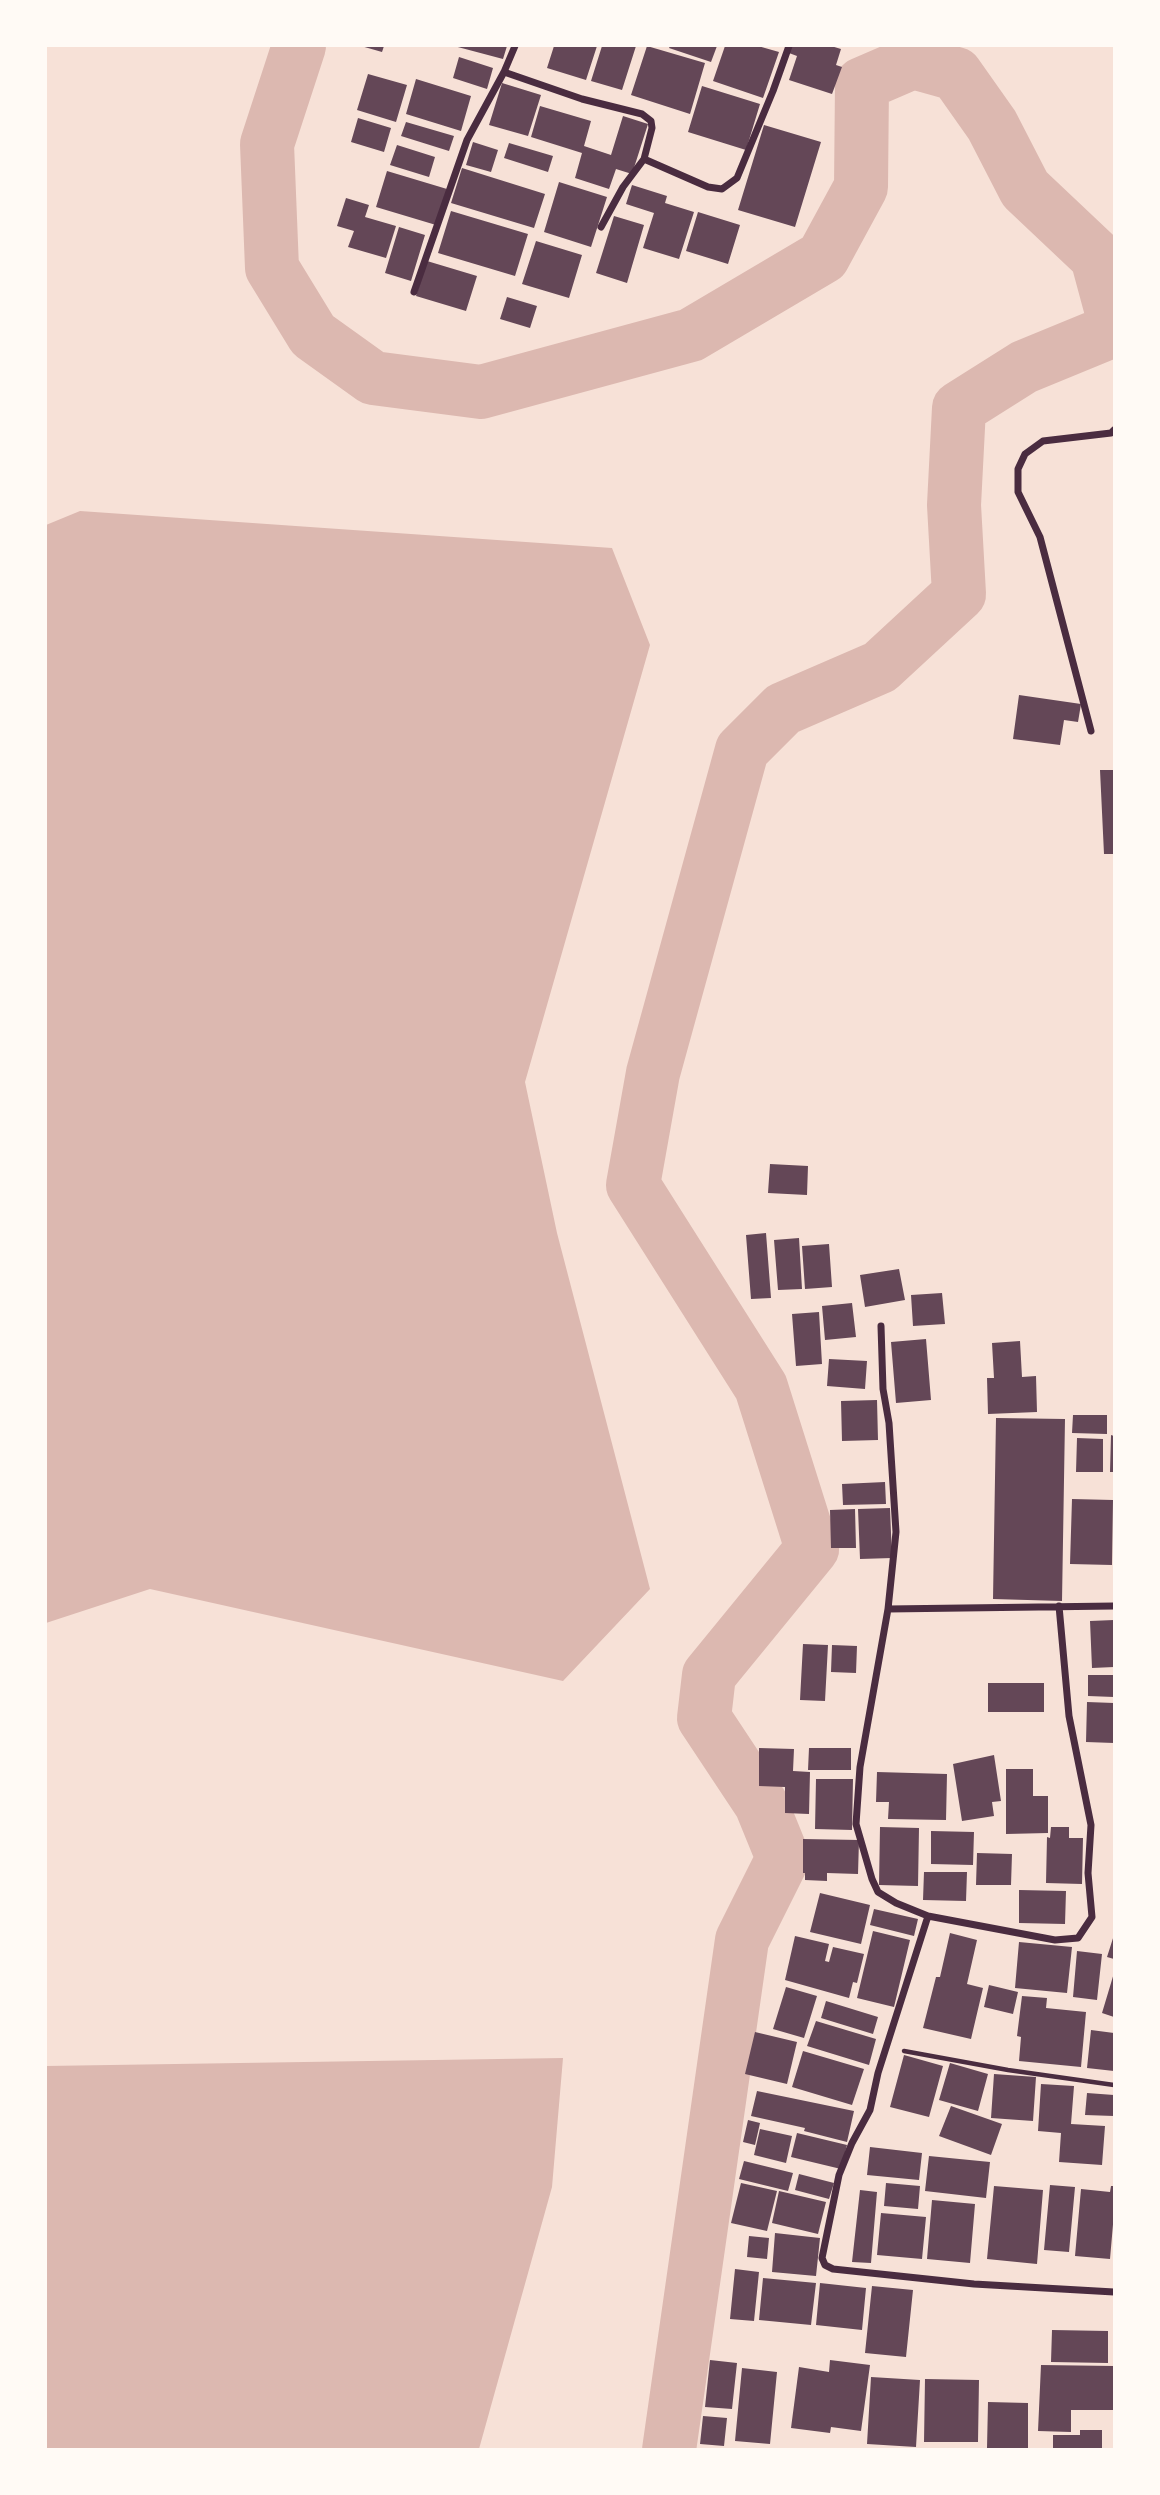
<!DOCTYPE html>
<html>
<head>
<meta charset="utf-8">
<style>
  body { margin:0 }
  #map { position:relative; width:1160px; height:2495px; overflow:hidden; background:#f7e1d7; font-family:"Space Grotesk",sans-serif }
  canvas { display:block }
  .frame { position:absolute; inset:0; border:47px solid #fffaf5; pointer-events:none }
</style>
</head>
<body>
<div id="map">
<canvas width="1160" height="2495"></canvas>
<div class="frame"></div>
</div>
<script>
const c = document.querySelector('canvas').getContext('2d');
c.lineJoin = 'round';
function fill(path, color) {
  c.fillStyle = color;
  c.fill(path, 'evenodd');
}
function stroke(path, color, width, dash) {
  c.strokeStyle = color;
  c.lineWidth = width;
  c.lineCap = dash ? 'butt' : 'round';
  c.setLineDash(dash || []);
  c.stroke(path);
}
const water = new Path2D(`
  M80,511l532,37 38,97 -125,437 32,151 93,356 -87,92 -413,-92 -104,34v-1098z
  M563,2058l-11,129 -73,262h-433v-383z`);
const river = new Path2D(`
  M299,46l-32,98 5,124 41,67 60,43 108,14 210,-57 132,-78 38,-70 1,-103 51,-22 43,12 36,51 33,64 72,68 17,63
  M669,2450l73,-510 41,-82 -22,-54 -57,-86 5,-43 103,-126 -51,-162 -128,-202 20,-112 89,-323 41,-41 97,-42 79,-73 -5,-89 5,-97 65,-41 90,-37`);
const building = new Path2D(`
  M361,46h23l-2,6z
  M454,46h53l-4,13z
  M554,46h43l-11,34 -39,-12z
  M602,46h34l-14,44 -31,-9z
  M647,46l58,17 -15,51 -59,-19z
  M670,46h47l-6,16 -42,-14z
  M725,46h33l21,6 -16,46 -50,-17z
  M792,46h39l10,3 -5,16 6,2 -10,27 -43,-14 8,-24 -8,-3z
  M459,57l34,11 -6,21 -34,-11z
  M368,74l39,11 -11,37 -39,-12z
  M416,79l55,17 -10,35 -55,-17z
  M502,83l39,12 -13,41 -39,-11z
  M702,86l58,18 -14,46 -58,-18z
  M540,106l51,15 -7,25 27,9 12,-39 25,8 -16,50 -16,-5 -7,20 -34,-11 7,-25 -51,-16z
  M358,118l33,10 -7,24 -33,-10z
  M406,122l48,14 -5,15 -48,-15z
  M764,125l57,17 -26,85 -57,-17z
  M473,142l25,8 -7,22 -25,-7z
  M509,143l44,13 -5,16 -44,-14z
  M397,145l38,12 -6,20 -39,-12z
  M462,168l83,26 -11,34 -83,-25z
  M387,171l60,18 -11,36 -60,-18z
  M559,182l48,15 -16,50 -47,-15z
  M632,185l35,11 -2,7 29,9 -15,47 -36,-11 11,-35 -28,-9z
  M346,198l23,7 -4,12 31,9 -10,32 -38,-11 6,-16 -17,-5z
  M451,211l77,23 -13,42 -77,-23z
  M698,212l42,13 -12,39 -42,-13z
  M614,216l30,9 -17,58 -31,-10z
  M399,227l26,8 -14,46 -26,-8z
  M536,241l46,14 -13,43 -47,-14z
  M427,261l50,15 -11,35 -50,-15z
  M507,297l30,9 -7,22 -30,-9z
  M1019,695l62,9 -3,18 -14,-2 -4,25 -47,-6z
  M1100,770h14v84h-10z
  M770,1164l38,2 -1,29 -39,-2z
  M766,1233l5,65 -20,1 -5,-64z
  M799,1238l3,51 -24,1 -4,-50z
  M829,1244l3,43 -27,2 -3,-43z
  M899,1269l6,31 -40,7 -5,-32z
  M942,1293l3,31 -32,2 -2,-31z
  M852,1303l4,34 -31,3 -3,-34z
  M819,1312l3,52 -26,2 -4,-52z
  M926,1339l5,61 -35,3 -5,-61z
  M1020,1341l2,36 14,-1 1,36 -49,2 -1,-36h7l-2,-35z
  M829,1359l38,2 -2,28 -38,-3z
  M877,1400l1,40 -36,1 -1,-40z
  M1073,1415h34v19l-35,-1z
  M996,1418l69,1 -3,182 -69,-2z
  M1111,1435l3,1v36h-4z
  M1077,1438l26,1v33h-27z
  M885,1482l1,22 -43,1 -1,-21z
  M1072,1499l41,1 -1,65 -42,-1z
  M890,1508l2,50 -32,1 -2,-50z
  M855,1509l1,39h-25l-1,-38z
  M1114,1620v47l-22,1 -2,-47z
  M803,1644l25,1 -3,56 -25,-1z
  M832,1645l25,1 -1,27 -25,-1z
  M1088,1675h26v22l-26,-1z
  M988,1683h56v29h-56z
  M1087,1702l27,1v40l-28,-1z
  M759,1748l35,1 -1,22 17,1 -1,42 -24,-1v-26l-26,-1z
  M809,1748h42v22h-43z
  M994,1755l7,46 -9,1 2,14 -32,5 -9,-57z
  M1006,1769h27v27h15v37l-42,1z
  M877,1772l70,2 -1,46 -58,-1 1,-17h-13z
  M816,1779h37l-1,51 -37,-1z
  M880,1827l39,1 -1,58 -39,-1z
  M1051,1827h18v11h14l-1,46 -36,-1 1,-46 3,1z
  M931,1831l43,1 -1,33 -42,-1z
  M803,1839l56,1 -1,34 -31,-1v8l-22,-1v-7h-2z
  M977,1853l35,1 -1,31h-35z
  M924,1872h43l-1,29 -43,-1z
  M1019,1890l47,1 -1,33 -46,-1z
  M820,1893l50,12 -9,39 -51,-12z
  M874,1909l44,10 -4,17 -44,-11z
  M873,1931l37,9 -16,67 -37,-9z
  M950,1933l27,7 -10,44 16,4 -12,51 -48,-11 13,-51h4z
  M1114,1935v24l-7,-2z
  M795,1936l34,8 -4,17 4,1 4,-15 31,7 -7,29 -4,-1 -4,16 -64,-18z
  M1019,1942l53,5 -5,46 -52,-5z
  M1077,1951l25,3 -5,46 -24,-3z
  M1114,1973v44l-12,-4z
  M989,1985l29,7 -5,22 -29,-7z
  M786,1987l31,9 -13,42 -31,-9z
  M1022,1996l25,2 -1,10 40,4 -5,55 -62,-6 2,-24 -4,-1z
  M826,2001l52,16 -5,17 -52,-16z
  M816,2021l60,18 -7,26 -62,-19z
  M1091,2030l23,3v38l-27,-3z
  M755,2032l42,10 -10,42 -42,-10z
  M803,2051l61,18 -12,36 -60,-18z
  M904,2055l39,11 -14,51 -39,-10z
  M950,2063l38,11 -10,37 -39,-11z
  M994,2074l42,3 -3,44 -42,-3z
  M1041,2084l33,2 -3,38 34,2 -3,39 -43,-3 2,-29 -23,-2z
  M757,2091l97,20 -7,31 -43,-11 1,-3 -54,-12z
  M1087,2093l27,2v21l-29,-1z
  M951,2106l51,18 -11,31 -52,-19z
  M748,2120l12,3 -5,22 -12,-3z
  M760,2129l32,7 -6,27 -32,-8z
  M797,2133l50,12 -6,24 -50,-12z
  M870,2147l52,6 -3,27 -52,-5z
  M929,2156l61,6 -4,36 -61,-7z
  M744,2161l49,12 -5,18 -49,-12z
  M799,2174l35,9 -5,16 -34,-9z
  M741,2183l36,8 -10,40 -36,-8z
  M886,2183l34,3 -2,23 -34,-3z
  M1050,2185l25,2 -6,65 -25,-2z
  M994,2186l49,4 -6,74 -50,-5z
  M1111,2186h3v27l-4,46 -35,-3 6,-67 29,3z
  M860,2190l17,2 -6,71 -19,-1z
  M779,2191l47,11 -8,32 -46,-11z
  M932,2200l43,4 -5,59 -43,-4z
  M881,2213l45,4 -4,42 -45,-4z
  M775,2233l45,5 -4,38 -44,-4z
  M749,2236l20,2 -2,21 -20,-2z
  M735,2269l24,3 -5,49 -24,-2z
  M763,2278l53,5 -5,42 -52,-5z
  M820,2283l46,5 -4,42 -46,-5z
  M872,2286l41,4 -7,67 -41,-4z
  M1052,2330l56,1v32l-57,-1z
  M710,2360l27,3 -5,46 -27,-2z
  M830,2360l40,5 -9,66 -30,-4 -1,6 -39,-5 8,-61 30,5z
  M1041,2365l73,1v44h-43v22l-33,-1z
  M742,2368l35,4 -7,72 -35,-3z
  M871,2377l49,3 -4,67 -49,-3z
  M925,2379l54,1 -1,62h-54z
  M988,2402l40,1v45h-41z
  M703,2416l24,2 -3,28 -24,-2z
  M1080,2430h22v20h-49v-15h27z`);
const path = new Path2D(`
  M904,2051l104,19 106,15`);
const minor = new Path2D(`
  M504,72l78,27 60,15 9,7 1,7 -8,31 -21,28 -22,40
  M644,159l64,28 14,2 15,-11 36,-87 16,-45
  M414,292l53,-152 37,-68 11,-26
  M1091,731l-51,-194 -22,-45v-23l7,-15 18,-13 68,-8 3,-3
  M881,1326l2,63 6,34 7,109 -8,77 -28,158 -4,57 16,55 6,13 18,11 32,13 127,24 23,-2 14,-21 -4,-44 3,-48 -22,-109 -10,-110
  M888,1609l226,-3
  M928,1916l-50,157 -8,37 -18,33 -13,32 -17,83 3,7 8,4 141,15 140,8`);
fill(water, '#dcb8b0');
stroke(river, '#dcb8b0', 54);
fill(building, '#644757');
stroke(path, '#4a2c40', 4.5);
stroke(minor, '#4a2c40', 7);
</script>
</body>
</html>
